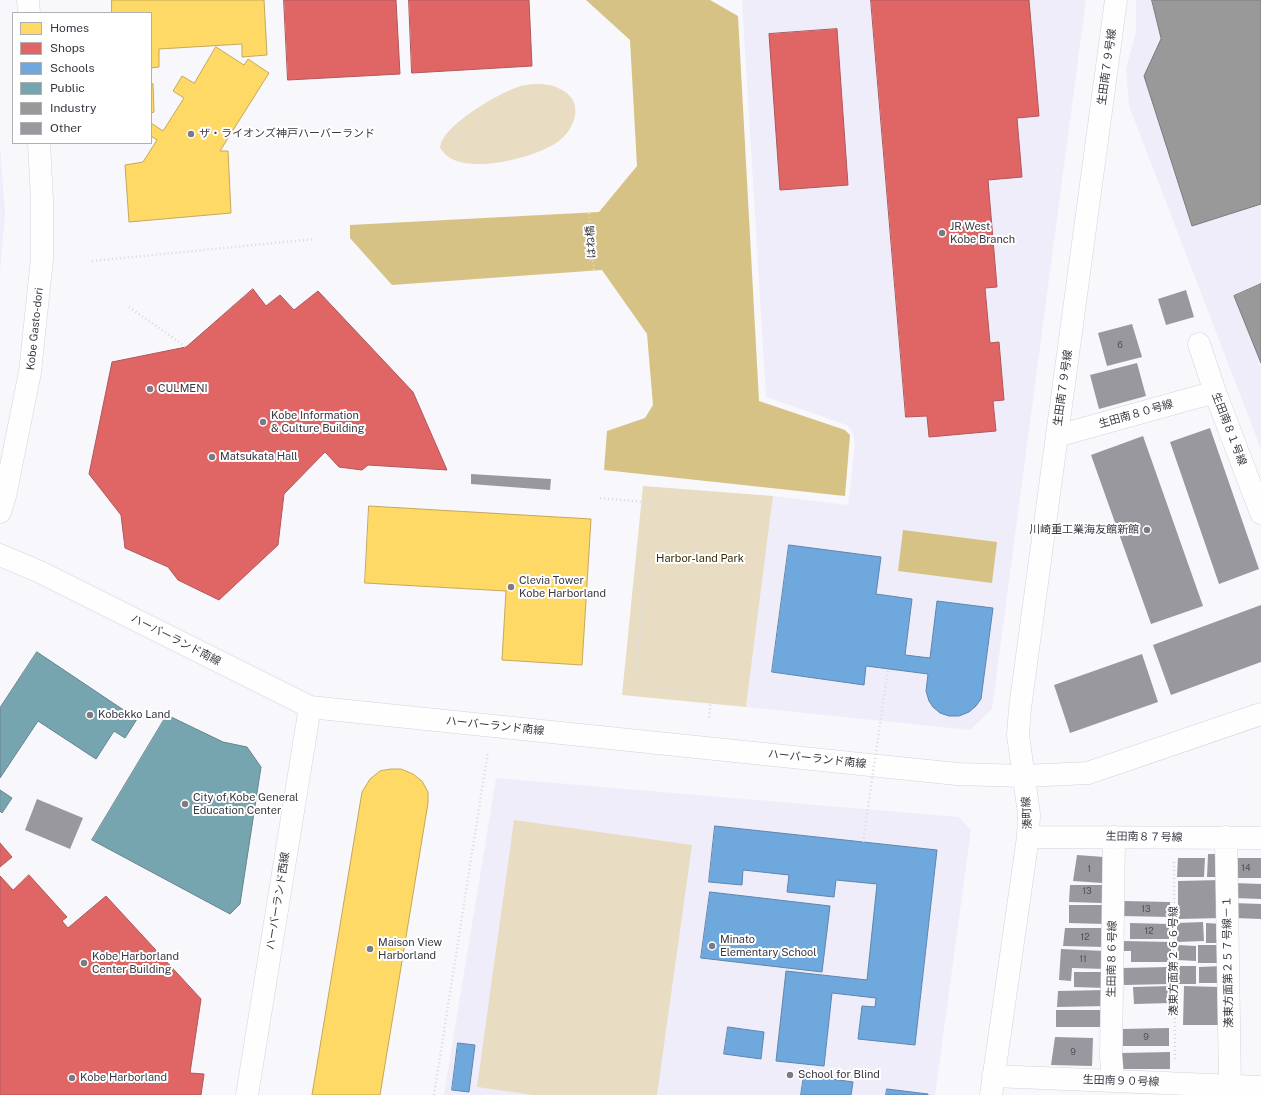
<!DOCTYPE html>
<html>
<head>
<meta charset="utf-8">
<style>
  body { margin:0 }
  #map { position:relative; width:1261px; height:1095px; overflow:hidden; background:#f7f7fc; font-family:"Public Sans",sans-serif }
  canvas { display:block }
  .legend { position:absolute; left:12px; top:12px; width:140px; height:132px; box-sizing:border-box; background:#fff; border:1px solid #b0afb3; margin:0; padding:5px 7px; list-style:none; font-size:12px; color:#393742 }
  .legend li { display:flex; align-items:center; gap:8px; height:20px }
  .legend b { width:20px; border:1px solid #b0afb3 }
</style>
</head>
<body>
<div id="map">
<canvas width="1261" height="1095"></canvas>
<ul class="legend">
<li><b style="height:11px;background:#ffd966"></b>Homes</li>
<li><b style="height:11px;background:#e06666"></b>Shops</li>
<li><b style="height:11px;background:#6fa8dc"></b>Schools</li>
<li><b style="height:11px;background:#76a5af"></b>Public</li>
<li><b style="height:11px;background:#999"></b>Industry</li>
<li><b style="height:11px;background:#9a989f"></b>Other</li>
</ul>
</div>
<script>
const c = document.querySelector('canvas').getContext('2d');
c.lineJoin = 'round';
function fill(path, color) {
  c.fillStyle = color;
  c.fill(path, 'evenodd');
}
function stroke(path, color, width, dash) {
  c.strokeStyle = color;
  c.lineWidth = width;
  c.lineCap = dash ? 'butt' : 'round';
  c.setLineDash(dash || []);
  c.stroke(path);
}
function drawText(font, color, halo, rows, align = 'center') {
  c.font = font + ' "Public Sans","Noto Sans JP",sans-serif';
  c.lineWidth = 4;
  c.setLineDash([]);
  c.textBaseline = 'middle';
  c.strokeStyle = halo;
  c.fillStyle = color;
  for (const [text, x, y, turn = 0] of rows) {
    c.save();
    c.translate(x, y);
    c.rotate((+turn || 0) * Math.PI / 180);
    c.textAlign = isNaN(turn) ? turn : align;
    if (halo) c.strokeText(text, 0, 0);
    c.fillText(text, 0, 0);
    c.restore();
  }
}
const built = new Path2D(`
  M742,0h344l-94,709 -22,21 -224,-23 27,-211 75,9 7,-61 -2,-11 -6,-8 -81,-28z
  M1136,0h125v449l-132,-343 -3,-37 10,-37z
  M0,145l5,69 -5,57z
  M496,778l463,39 12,13 -36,265h-491z`);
const green = new Path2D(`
  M533,84c10,0 18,0 27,5 24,11 17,38 -1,52 -22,17 -104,39 -119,6 1,-3 1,-6 3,-8 11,-19 54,-45 75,-52 5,-2 10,-2 15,-3z
  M643,486l130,10 -27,211 -124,-12z
  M514,820l178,25 -35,250h-124l-56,-8z`);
const water = new Path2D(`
  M586,0h124l28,16 21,385 86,29 5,5 -5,61 -241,-26 3,-39 38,-13 8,-13 -6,-71 -45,-64 -210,15 -42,-47v-13l249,-13 38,-46 -7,-126z
  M903,530l94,12 -5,41 -94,-12z`);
const homes = new Path2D(`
  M112,0h152l3,55 -25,2v-13l-83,5v18l-8,1v-55h-39z
  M216,47l28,18 4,-6 21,14 -49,78h8l3,62 -102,9 -4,-57 18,-3 14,-22 -6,-4v-13l12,8 21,-33 -11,-7 9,-15 12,7z
  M153,84l1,28 -3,1v-28z
  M369,506l222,13 -9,146 -80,-5 4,-69 -141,-8z
  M391,769h10l12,5 9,7 6,11v11l-48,292h-68l50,-303 8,-13 10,-8z`);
const shops = new Path2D(`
  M284,0h112l4,74 -112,6z
  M409,0h120l3,66 -120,7z
  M871,0h158l10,116 -22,2 5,59 -34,3 9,107 -12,1 5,55 9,-1 5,58 -11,1 3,30 -67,6 -2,-21 -21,1z
  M837,29l11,156 -68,5 -11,-156z
  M253,289l13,17 14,-11 14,15 24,-19 95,101 34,78 -79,-5 -6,5 -23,-3 -14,-15 -41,42 -6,51 -59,55 -41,-20 -10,-13 -43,-19 -4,-33 -32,-41 23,-112 74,-15z
  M0,843l12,14 -12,10z
  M29,875l38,42 -5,4 6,7 38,-32 95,103 -11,74 14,1 -3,21h-201v-219l13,14z`);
const schools = new Path2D(`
  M789,545l92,12 -5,37 36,5 -7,56 25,3 7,-57 56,7 -12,91 -5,7 -7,6 -10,4h-10l-9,-3 -7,-6 -4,-6 -3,-10 2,-17 -62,-8 -2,19 -92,-13z
  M715,826l222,24 -22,195 -57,-6 4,-33 13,1 1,-9 -44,-5 -8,73 -48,-5 10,-90 81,9 10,-96 -41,-4 -2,17 -47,-5 2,-17 -46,-5 -1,15 -33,-3z
  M710,892l120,14 -8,66 -121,-14z
  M728,1027l36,5 -3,27 -37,-5z
  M458,1043l17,2 -6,47 -17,-2z
  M804,1075l49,7 -2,13h-50z
  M887,1089l41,5v1h-42z`);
const public = new Path2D(`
  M37,652l100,67 -12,19 -11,-7 -18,28 -58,-38 -38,57v-70z
  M167,715l56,27 24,5 14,20 -21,137 -10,10 -138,-74z
  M0,790l12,8 -10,15 -2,-2z`);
const industry = new Path2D(`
  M1152,0h109v204l-69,22 -48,-150 17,-37z
  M1261,284v79l-27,-67z`);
const building = new Path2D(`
  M1186,290l8,27 -28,8 -8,-26z
  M1132,324l10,33 -35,9 -9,-33z
  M1137,363l9,33 -47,13 -9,-34z
  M1210,428l49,141 -40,15 -49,-142z
  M1143,436l60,170 -52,18 -60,-169z
  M471,474l80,5 -1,11 -79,-6z
  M1261,605v57l-90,33 -18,-50z
  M1142,654l16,48 -88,31 -16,-48z
  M37,799l46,19 -13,31 -45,-19z
  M1208,854h9l-1,23h-9z
  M1077,855l27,2 -2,26 -29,-2z
  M1178,858h27l-1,19h-27z
  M1231,858h30v20h-29z
  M1221,880l1,38 -44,1v-38z
  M1234,883l27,1v15l-27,-1z
  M1070,885h35v13h-3v5l-33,-1z
  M1123,901l47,1v15l-48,-1z
  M1234,903l27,1v15l-27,-1z
  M1069,905h36l-1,19 -35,-1z
  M1203,922l1,19 -27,1v-19z
  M1130,923l39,1v15h-39z
  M1206,923l16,1v19h-16z
  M1065,928h40v19l-42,-1z
  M1122,941l49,1v20h-40v-11h-9z
  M1178,945l18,1v15l-19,-1z
  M1198,945h24l-1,18h-23z
  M1061,949l44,2v18l-33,-1 -1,13 -12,-1z
  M1178,966h18v18h-18z
  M1224,966l-5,17h-20v-16z
  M1170,967v17l-46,1 -1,-17z
  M1074,972h31v16l-31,-1z
  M1171,986v17l-37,1 -1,-17z
  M1184,986l35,1 -1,38h-35z
  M1105,990v16l-48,1 1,-16z
  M1056,1010h48l-1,17h-47z
  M1169,1028v18h-46v-17z
  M1055,1037l38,1 -1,28 -41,-1z
  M1170,1052v17h-48v-16z`);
const path = new Path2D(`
  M589,213l5,58
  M92,261l223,-22
  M129,307l57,40
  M600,498l54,5 -18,164 24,22 51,7 -2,22
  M1174,862l1,197
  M434,1095l54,-344`);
const minor = new Path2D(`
  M28,0l1,13
  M1199,344l16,48 46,121
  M1057,436l158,-44
  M0,512l5,-16 25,-124 12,-113v-59l-3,-57
  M0,555l40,17 270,135 647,67 67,2 64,-3 173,-59
  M1028,837l233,1
  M1226,837l4,249
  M993,1076l268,11
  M1113,1081l-2,-25 3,-219
  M247,1095l63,-388
  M991,1095l37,-258 1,-23 -11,-79 2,-27 96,-708`);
const pathBridge = new Path2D(`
  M863,842l25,-173`);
const markers = [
  [191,134,4,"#7c7a83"],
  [942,233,4,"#7c7a83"],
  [150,389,4,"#7c7a83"],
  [263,422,4,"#7c7a83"],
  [212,457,4,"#7c7a83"],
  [1147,530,4,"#7c7a83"],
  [511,587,4,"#7c7a83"],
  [90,715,4,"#7c7a83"],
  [185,804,4,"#7c7a83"],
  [712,946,4,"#7c7a83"],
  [370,949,4,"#7c7a83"],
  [84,963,4,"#7c7a83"],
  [790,1075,4,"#7c7a83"],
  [72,1078,4,"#7c7a83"]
];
const numberNames = [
  ["6",1120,345],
  ["14",1246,868],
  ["1",1089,869],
  ["13",1087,891],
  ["13",1146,909],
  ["12",1149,931],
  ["12",1085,937],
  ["11",1083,959],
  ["9",1146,1037],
  ["9",1073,1052]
];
const streetNames = [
  ["生田南７９号線",1107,67,-82],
  ["はね橋",591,242,-94],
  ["Kobe Gasto-dori",35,329,-84],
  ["生田南７９号線",1063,388,-82],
  ["生田南８０号線",1136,414,-16],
  ["生田南８１号線",1229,429,69],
  ["ハーバーランド南線",176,640,27],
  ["ハーバーランド南線",495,726,6],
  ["ハーバーランド南線",817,759,6],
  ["湊町線",1027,813,-93],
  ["生田南８７号線",1144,837,1],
  ["ハーバーランド西線",278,901,-81],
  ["生田南８６号線",1112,959,-89],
  ["湊東方面第２６６号線",1174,961,-90],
  ["湊東方面第２５７号線－１",1228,962,-91],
  ["生田南９０号線",1121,1081,2]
];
const poiNames = [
  ["ザ・ライオンズ神戸ハーバーランド",199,134],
  ["JR West",950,227],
  ["Kobe Branch",950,240],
  ["CULMENI",158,389],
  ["Kobe Information",271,416],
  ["& Culture Building",271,429],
  ["Matsukata Hall",220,457],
  ["川崎重工業海友館新館",1139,530,"right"],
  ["Clevia Tower",519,581],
  ["Kobe Harborland",519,594],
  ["Kobekko Land",98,715],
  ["City of Kobe General",193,798],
  ["Education Center",193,811],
  ["Minato",720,940],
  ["Elementary School",720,953],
  ["Maison View",378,943],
  ["Harborland",378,956],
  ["Kobe Harborland",92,957],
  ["Center Building",92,970],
  ["School for Blind",798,1075],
  ["Kobe Harborland",80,1078]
];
const parkNames = [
  ["Harbor-land Park",700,559]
];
fill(built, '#f0edfb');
fill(green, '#e8ddc2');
fill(water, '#d6c285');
fill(homes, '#ffd966');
stroke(homes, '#c4a85b', 1);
fill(shops, '#e06666');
stroke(shops, '#ae585b', 1);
fill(schools, '#6fa8dc');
stroke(schools, '#5f86ae', 1);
fill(public, '#76a5af');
stroke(public, '#64848e', 1);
fill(industry, '#999');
stroke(industry, '#7c7c7f', 1);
fill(building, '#9a989f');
stroke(minor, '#d3d2d9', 23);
stroke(path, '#dad9dc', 2.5, [1, 3]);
stroke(minor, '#fefeff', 22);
stroke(pathBridge, '#dad9dc', 2.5, [1, 3]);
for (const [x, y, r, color] of markers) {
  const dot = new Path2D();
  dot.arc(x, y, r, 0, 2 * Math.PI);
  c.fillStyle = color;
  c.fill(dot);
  stroke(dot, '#fff', 1.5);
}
drawText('9px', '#514f59', null, numberNames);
drawText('11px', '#393742', '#fff', streetNames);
drawText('11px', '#393742', '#fff', poiNames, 'left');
drawText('11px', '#382b03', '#fff', parkNames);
</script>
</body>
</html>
